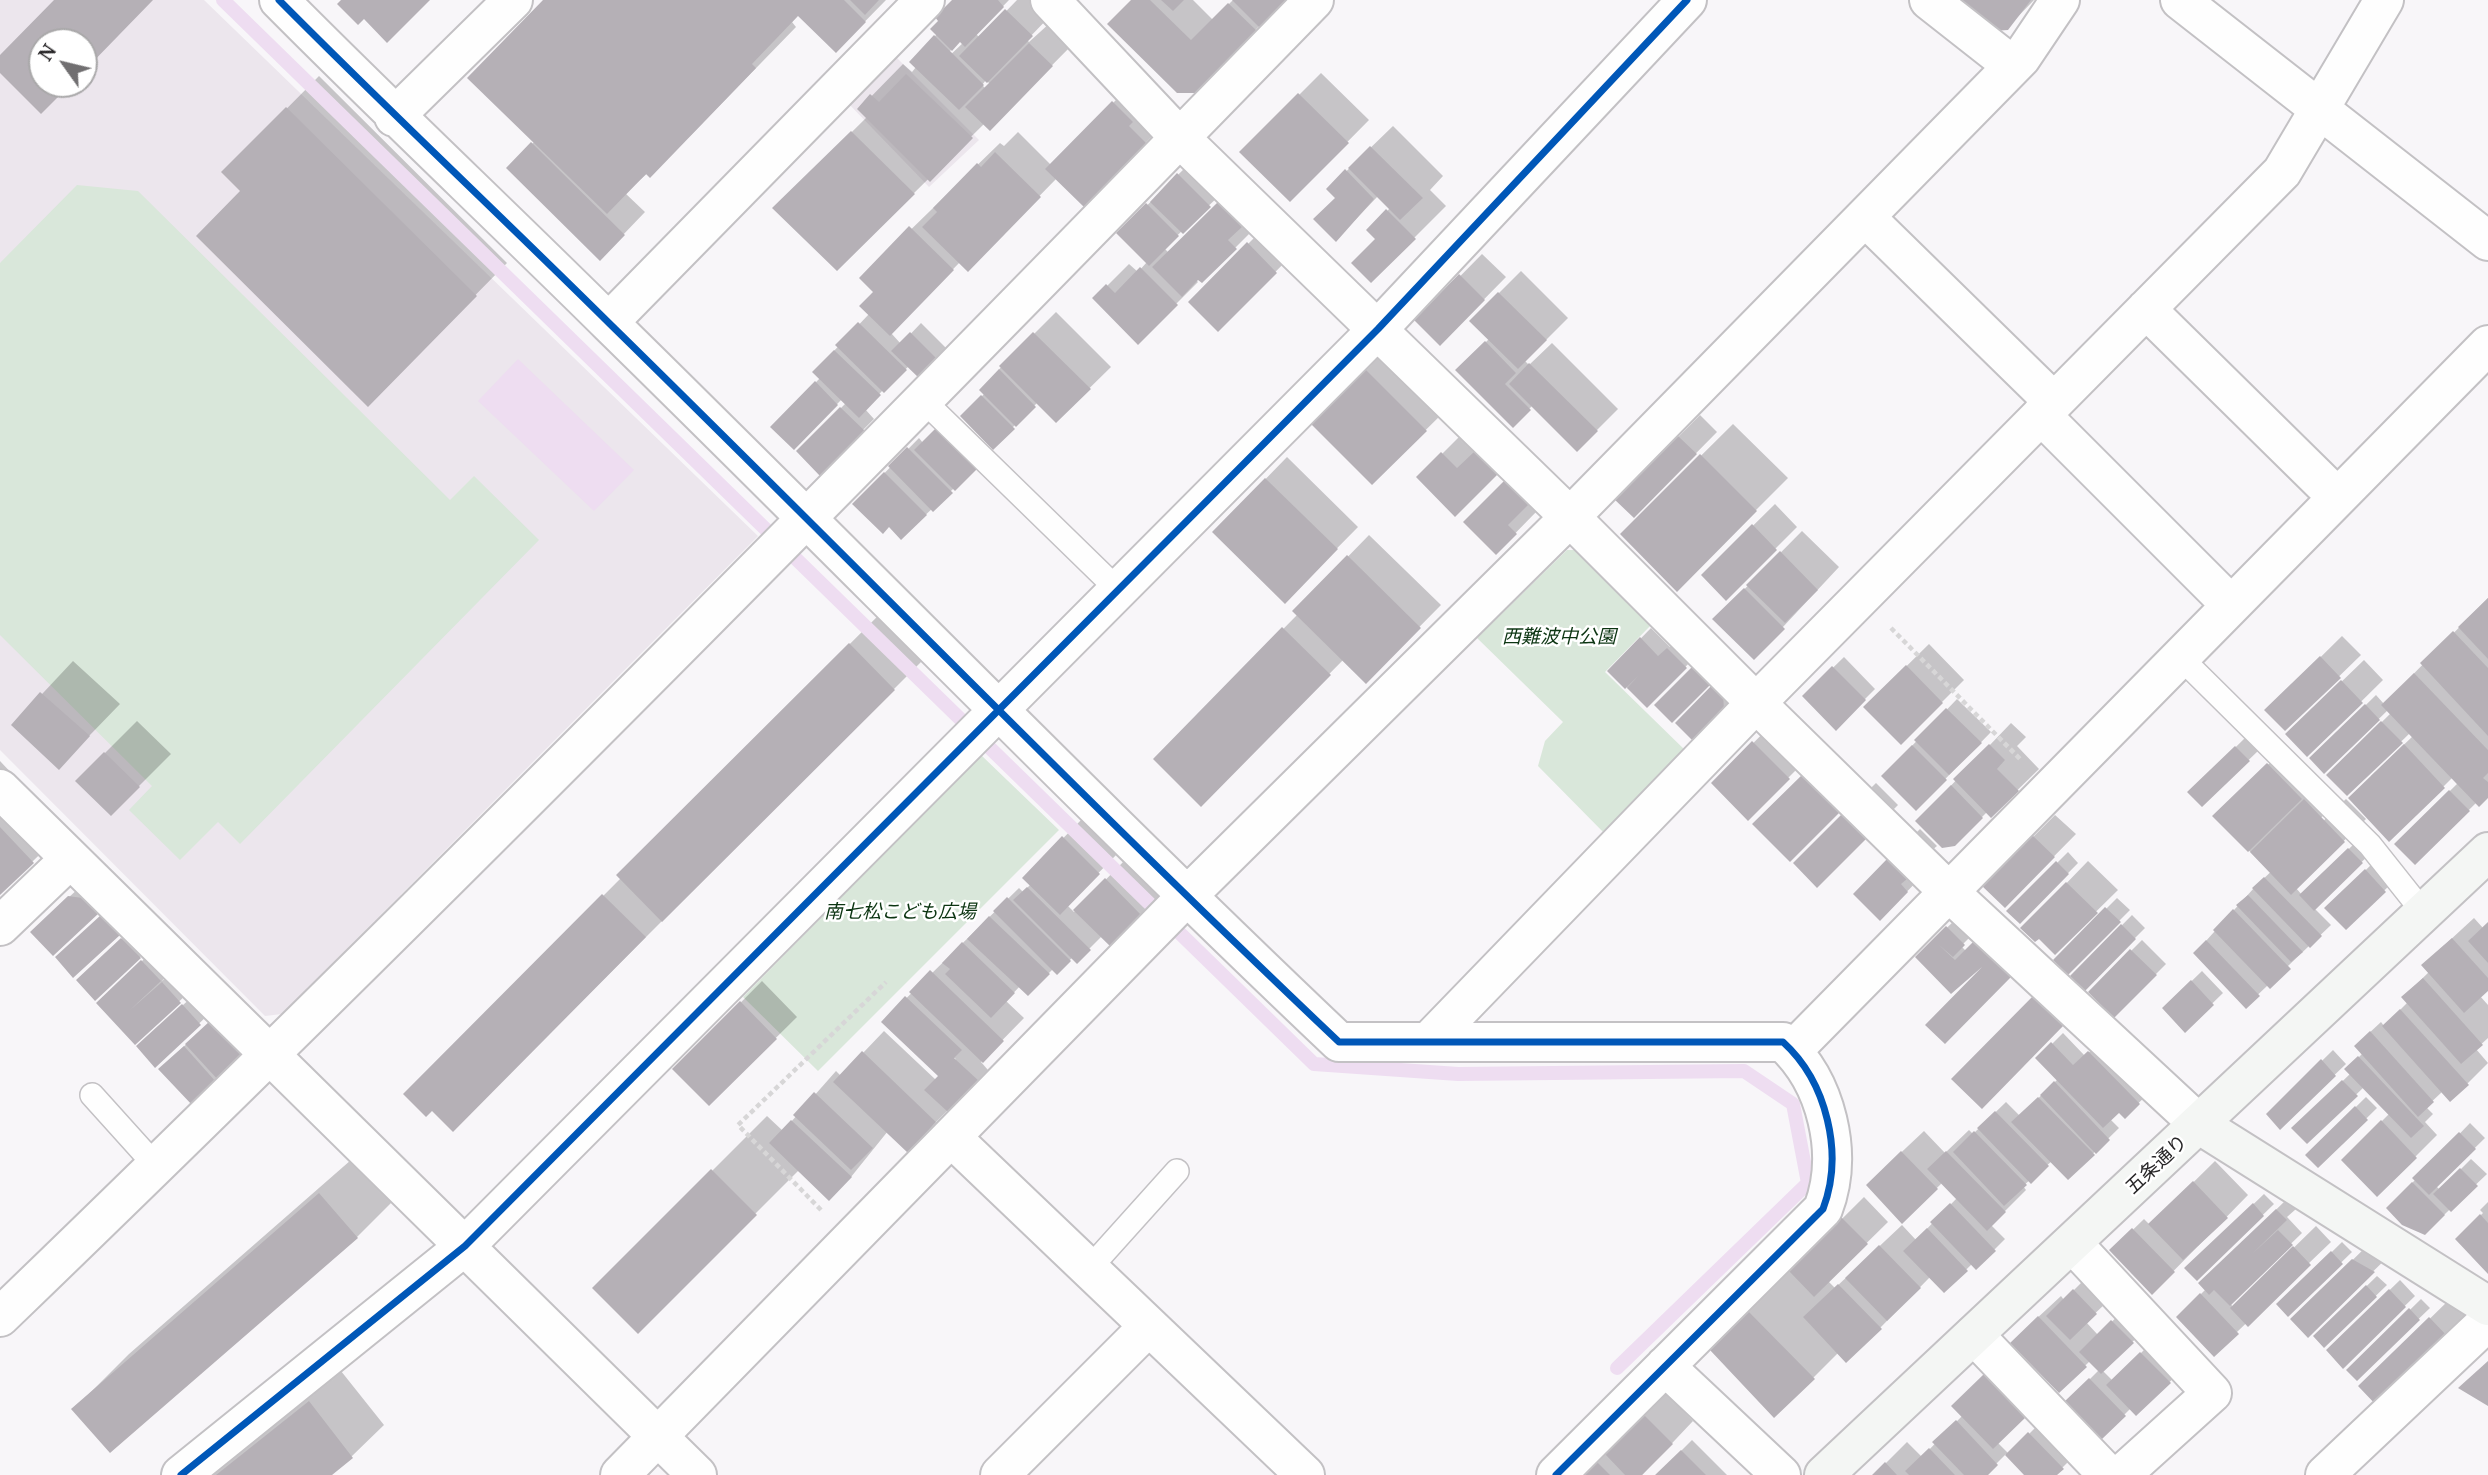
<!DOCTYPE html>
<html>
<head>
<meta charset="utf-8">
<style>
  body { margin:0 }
  #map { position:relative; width:2488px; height:1475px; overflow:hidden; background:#f8f6f9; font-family:"Noto Serif",serif }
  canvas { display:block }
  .north { position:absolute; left:28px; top:28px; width:70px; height:70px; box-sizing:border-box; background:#fff; border:2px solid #a9a8a9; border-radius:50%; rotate:304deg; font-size:19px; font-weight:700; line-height:28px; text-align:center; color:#282628 }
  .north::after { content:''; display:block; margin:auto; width:24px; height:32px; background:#716f71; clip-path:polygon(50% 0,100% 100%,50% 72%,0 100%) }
</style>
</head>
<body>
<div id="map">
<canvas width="2488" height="1475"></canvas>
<div class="north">N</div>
</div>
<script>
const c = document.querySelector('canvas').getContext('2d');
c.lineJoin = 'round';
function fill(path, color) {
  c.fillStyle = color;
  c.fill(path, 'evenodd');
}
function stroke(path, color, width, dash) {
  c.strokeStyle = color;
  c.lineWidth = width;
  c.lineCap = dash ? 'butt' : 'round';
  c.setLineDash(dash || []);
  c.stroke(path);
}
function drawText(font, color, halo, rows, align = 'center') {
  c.font = font + ' "Noto Serif","Noto Sans JP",serif';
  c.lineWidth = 5;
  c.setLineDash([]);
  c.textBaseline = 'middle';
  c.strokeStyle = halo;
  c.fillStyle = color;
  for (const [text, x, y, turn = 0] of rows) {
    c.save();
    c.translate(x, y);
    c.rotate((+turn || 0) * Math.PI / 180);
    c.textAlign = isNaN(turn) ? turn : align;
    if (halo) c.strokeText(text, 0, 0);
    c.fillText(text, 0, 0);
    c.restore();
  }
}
const built = new Path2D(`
  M0,0h204l554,536 -476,478 -17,2 -265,-266zM42,42h42v42h-42z
  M893,54l86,86 -50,47 -83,-86z`);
const green = new Path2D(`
  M77,185l61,6 312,309 24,-24 65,64 -299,304 -22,-22 -38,38 -51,-50 23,-24 -152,-151v-372z
  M1567,550h12l73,74 -47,48 83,81 -82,82 -68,-69 7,-25 18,-19 -86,-84z
  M981,755l78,75 -241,241 -75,-74z`);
const water = new Path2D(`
  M518,359l116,111 -40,41 -116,-110z`);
const shadow = new Path2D(`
  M545,0h341l-50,51 -37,-37 -7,8 4,5 -105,108 -66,58 20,19 -24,25 -113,-69 27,-27z
  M954,0h55l-33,34 4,4 37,-38h23l13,13 -26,27 2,2 22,-20 22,22 -83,84 -5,-5 -148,146 -62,-61 92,-91 -8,-8 44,-45 9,8 4,-5 -5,-5 26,-28zM960,41h5l-19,18 -2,-2zM986,80l4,4 -4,5 -4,-4z
  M1133,0h60l20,20 20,-20h52l-90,91z
  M1960,0h74l-27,28z
  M1321,73l48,47 -79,80 -48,-48z
  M319,76l188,187 -139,141 -125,-213 -19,-19z
  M1135,81l32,40 -82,84 -28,-27 -89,91 -8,-7 -69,71 10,11 20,-21 26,26 -27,28 -11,-11 -26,24 -18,19 9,10 -54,54 -22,-22 48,-48 -4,-4 -48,49 -21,-21 47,-49 -6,-6 55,-58 6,-22 -14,-14 139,-135 4,3 14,-14 33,33z
  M1393,126l50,50 -13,14 16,16 -75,75 6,-42 -8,-9 21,-22 -12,-12 -42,44 1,-42 -9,-9z
  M1189,164l31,31 -56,53 5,5 71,-71 17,44 -55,55 -4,-4 -2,3 2,2 -60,60 -43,-44 34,-34 9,8 9,-10 -28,-29z
  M1270,222l27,28 -79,80 -28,-28z
  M1482,254l24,23 -66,67 -23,-24z
  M1521,271l47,47 -43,43 4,4 23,-22 66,66 -41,41 -44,-45 -20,20 -55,-55 31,-31 -18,-18z
  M1056,312l55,55 -55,54 -15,-22 -48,48 -30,-31 22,-23 -3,-3 20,-24z
  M1385,346l62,63 -75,74 -61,-62z
  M1700,415l17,17 -83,84 -17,-17z
  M948,419l38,39 -85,80 -12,-13 -35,-21 65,-66 4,5z
  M1733,424l55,54 -111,111 -55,-55z
  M1464,432l54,19 -63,63 -36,-37z
  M1287,457l71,70 -73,74 -71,-69z
  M1528,460l9,51 -41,42z
  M1775,504l22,23 -71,71 -23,-23z
  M1802,531l37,36 -85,91 -39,-39z
  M1369,535l72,70 -75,76 -22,-22 -143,145 -46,-45 143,-145 -3,-3z
  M905,589l44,45 -496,496 -21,-21 -26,-15 215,-216 -3,-3z
  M2488,598v197l-11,7 -62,61 -19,-19 62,-61 -5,-6 -63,63 -19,-64 42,-40 -3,-3 -63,61 -19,-19 63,-62 -3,-3 -64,62 -12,-14 64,-63 8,9z
  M1651,628l19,19 8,-8 18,17 -49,50 -38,-35z
  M2342,636l19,19 -76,74 -18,-19z
  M1929,644l35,36 -63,63 -36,-36z
  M1844,657l31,32 -39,39 -32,-32z
  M2364,660l19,20 -76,75 2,-42z
  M73,661l47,43 -61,63 -46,-42z
  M1737,663l8,25 -51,51z
  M1957,699l34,33 -75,77 -33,-33z
  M137,721l34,33 -60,60 -34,-33z
  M1775,721l35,35 -62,62 -34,-35z
  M2011,723l15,14 -9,9 22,23 -48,47 -4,-4 -32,32 -38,-23z
  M2246,737l13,13 -57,55 -12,-13z
  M2279,754l53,53 -64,63 -53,-54z
  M0,761l65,69 -65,63z
  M1876,783l22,22 -81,81 -22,-23z
  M2346,799l20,20 -70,69 6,7 57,-56 13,13 -58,56 17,17 -85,81 -51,-53 59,-65z
  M2055,815l21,19 -71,72 -21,-20z
  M1085,816l35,35 -53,54 7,7 53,-54 36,36 -51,52 -10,-10 -25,25 -4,-4 -16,15 -4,-3 -25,25 -8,-8 -14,15 18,17 -43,44 7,8 -59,59 -41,2 -37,46 -52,-7 -161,161 -43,-43 172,-172 16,15 53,-60 5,5 43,-45 52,49 20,-21 -73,-38 136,-133 4,4 7,-7 -6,-7z
  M1920,829l17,17 -6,5 8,8 -59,60 -25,-25z
  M2068,852l10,11 -58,59 -11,-11z
  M2376,860l19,20 -49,48 -19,-20z
  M2088,861l30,29 -63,62 -16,-16 -16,-8z
  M80,887l27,16 -11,10 -53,8z
  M2117,898l13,12 -62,62 -13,-12z
  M2132,915l13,13 -60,60 -13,-12z
  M1958,917l16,16 -13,13 5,5 33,-5 -48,46 -34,-35z
  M2474,918l9,10 5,-5v66l-8,7 8,9v33l-12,11 12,14 -21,21 -24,7 -17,16 7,7 -8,8 12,13 -60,60 -34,-35 47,-47 -26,-26 -57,55 -13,-14 57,-55 -4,-4 16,-16 4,-18 14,-13 3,4 24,-24 -5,-5 26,-25 -6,-7z
  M133,928l17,19 -10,10 -51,12z
  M2142,940l24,24 -52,52 -24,-24z
  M153,951l17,19 -8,11 11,-8 17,18 -54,52 -28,-51z
  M2202,971l21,22 -38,37 -21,-22z
  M762,981l35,36 -88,87 -34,-35z
  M194,995l16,18 -54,52 -7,-29z
  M222,1012l28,38 -57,53 -22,-45z
  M2063,1033l22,23 15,-14 49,51 -24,23 -6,-5 -9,8 9,9 -51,50 -16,-17 -29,25 3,4 -35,35 14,14 -29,29 -4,-4 -28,27 -14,-14 -50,51 -41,24 -26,26 -102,-29 153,-152 24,25 -60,59 7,7 67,-63 14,15 41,-42 -14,-16 -40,39 -13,-58 34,-32 21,22 24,-23 4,4 33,-32 14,14 38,-37 -20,-21z
  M2333,1050l13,14 -66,63 -12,-13z
  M2366,1097l11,11 -59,58 -11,-11z
  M2470,1123l15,15 -49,48 4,4 31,-31 16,15 -62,59 -37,-25z
  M375,1139l37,43 -55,55 -246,214 -37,-42 55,-55z
  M2215,1161l33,34 -96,98 -41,-42 33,-32 6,6z
  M2264,1194l10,10 -77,75 -10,-11z
  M2287,1199l9,10 -9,8 15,16 -72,70 3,4 83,-81 15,16 -117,112 -36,-37 28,-28 -5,-6z
  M2488,1202v69l-31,-32 26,-26 -3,-3z
  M2375,1238l20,12 -87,85 6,-37z
  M2342,1242l10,10 -64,62 -9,-10z
  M2377,1276l10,9 -63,61 -9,-10z
  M2084,1280l22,23 -20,19 12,13 25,-24 20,21 -41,38 11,11 39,-39 28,30 -44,42 -5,-6 -29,29 -34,-36 31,-31 -9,-9 -31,30 -25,-70 27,-25 3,4z
  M2400,1280l15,16 -72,70 -15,-16z
  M2452,1297l18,19 -91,89 -18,-19z
  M2421,1299l9,9 -73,70 -8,-8z
  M2006,1354l40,41 -48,48 11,11 31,-31 33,34 -18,18h-29l-20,-21 -21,21h-111l33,-33 15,15 41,-42 -9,-9z
  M341,1371l43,54 -32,31 -23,19h-118z
  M1666,1393l27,28 -51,54h-64l41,-34z
  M1692,1440l35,35h-70z`);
const stream = new Path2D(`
  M223,0l1091,1064 144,10 286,-3 49,33 15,79 -191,185`);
const building = new Path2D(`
  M54,0h99l-69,71v-29h-42v42h29l-30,30 -41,-41v-18z
  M341,0h89l-43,43 -23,-24 -6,6 -21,-21z
  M543,0h301l22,22 -30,31 -38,-37 -46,48 4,4 -106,110 -4,-4 -39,40 -140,-136z
  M850,0h29l-14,15z
  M952,0h46l6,7 -39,40 -5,-5 -8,9 -22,-22 8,-8 -3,-4z
  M1131,0h19l41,40 37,-37 29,28 -62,62h-18l-70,-69z
  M1161,0h23l-11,11z
  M1232,0h55l-27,28z
  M1958,0h73l-23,30 -15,1z
  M1005,9l28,27 -46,47 -28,-27z
  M934,35l50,50 -25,25 -50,-48z
  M1029,43l24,23 -63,65 -25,-24z
  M906,74l67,64 -43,44 -73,-73 13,-15 9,8z
  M1298,93l51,50 -59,59 -51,-50z
  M1112,101l21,21 -4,4 18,18 -62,64 -40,-39z
  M286,107l191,189 -109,111 -172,-171 44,-45 -19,-19z
  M851,131l64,63 -78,77 -65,-63z
  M531,142l94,93 -25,26 -94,-93z
  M1370,146l53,52 -23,22 -52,-52z
  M995,152l46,45 -73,75 -46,-45 15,-15 -4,-4 44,-45 4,4z
  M1345,169l29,30 -38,43 -23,-23 22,-21 -9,-9z
  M1177,173l34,34 -28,27 -33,-32z
  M1218,202l24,25 -14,13 9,9 -35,34 -4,-3 -16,17 -30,-30z
  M1146,203l33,33 -30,30 -33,-33z
  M1386,209l30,30 -45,44 -20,-20 24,-24 -9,-9z
  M909,226l45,44 -64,66 -31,-30 14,-14 -14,-14z
  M1247,242l30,31 -59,59 -30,-30z
  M1140,267l38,38 -40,40 -46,-47 14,-14 9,9z
  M1459,274l26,26 -45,46 -26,-26z
  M1498,292l49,48 -29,29 -49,-48z
  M858,322l49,48 -23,23 -49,-48z
  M910,332l28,28 -18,19 -29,-28z
  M1033,332l58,57 -35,34 -57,-57z
  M1485,341l31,32 -11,11 26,26 -18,18 -58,-58z
  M834,350l47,45 -22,23 -47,-46z
  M1529,363l69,68 -21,21 -68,-68z
  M1362,366l65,65 -55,54 -64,-64z
  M999,369l37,38 -20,20 -37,-37z
  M815,381l23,24 -44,45 -24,-23z
  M981,395l34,34 -22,21 -33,-34z
  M840,407l25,24 -45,45 -24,-25z
  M936,428l41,41 -22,22 -41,-41z
  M1678,436l19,18 -63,64 -20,-19z
  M907,447l46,46 -20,19 -45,-46z
  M1475,451l23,23 -43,43 -39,-40 25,-25 16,16z
  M1700,454l57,57 -80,81 -57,-58z
  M884,472l43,43 -26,25 -12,-13 -6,7 -31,-30z
  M1265,478l73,71 -53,55 -73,-72z
  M1505,480l24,24 -21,21 9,9 -21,21 -33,-33z
  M1752,524l25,26 -51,51 -25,-26z
  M1780,551l38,39 -33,33 -39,-38z
  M1347,555l74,73 -55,56 -74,-73z
  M1744,588l41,41 -31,31 -42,-41z
  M2488,598v61l-30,-32z
  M1282,627l49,48 -130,132 -48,-48z
  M2453,631l35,37v68l-68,-73z
  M1640,637l18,19 9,-8 20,20 -40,40 -20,-20 11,-12 -13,13 -18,-18z
  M849,643l46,47 -233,232 -46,-47z
  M2320,656l21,22 -56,53 -21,-21z
  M1695,664l18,18 -41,41 -18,-18z
  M1906,665l37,38 -42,42 -38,-38z
  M1832,666l34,34 -30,31 -34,-35z
  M2414,673l74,77v23l-5,5 5,4v16l-9,9 -98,-102z
  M2341,680l22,23 -56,54 -22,-23z
  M1714,683l9,8 1,20 -30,31 -19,-19z
  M40,692l50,44 -31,34 -48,-45z
  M2365,704l15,16 -56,54 -15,-16z
  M1946,708l36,35 -33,32 -35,-35z
  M2381,721l22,22 -56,53 -21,-21z
  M1752,741l38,38 -42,42 -37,-38z
  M1989,744l16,16 -8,9 22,22 -28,27 -38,-39z
  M2404,744l41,44 -56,54 -41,-44z
  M1912,745l35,35 -31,31 -35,-35z
  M2235,746l15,15 -48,46 -15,-15z
  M104,752l36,35 -29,29 -36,-35z
  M2267,763l35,36 -54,53 -36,-36z
  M1805,772l38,37 -53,53 -38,-38z
  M1951,785l32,33 -28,28 -13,2 -27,-27z
  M2449,790l21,21 -55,54 -21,-21z
  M2304,799l41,43 -54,53 -41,-43z
  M1843,813l24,25 -50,50 -24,-25z
  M0,827l34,36 -34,32z
  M2032,835l23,22 -50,51 -23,-22z
  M1062,836l38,38 -40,41 -38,-37z
  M2348,848l15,15 -49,48 -15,-16z
  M1887,859l20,20 -6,5 7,8 -28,29 -27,-27z
  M2056,861l13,13 -49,50 -14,-13z
  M2365,869l21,23 -40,38 -22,-22z
  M2264,877l58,59 -12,12 -58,-60z
  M1105,878l38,39 -31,31 -39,-38z
  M2066,882l32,31 -43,42 -16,-16 -4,3 -15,-14z
  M1027,887l64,63 -14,14 -64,-64z
  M602,894l44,43 -193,195 -21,-21 -6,6 -23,-23z
  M2248,895l55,57 -12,10 -55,-57z
  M68,896l15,2 15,16 -45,42 -23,-24z
  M1007,897l64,64 -14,14 -64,-64z
  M2105,907l16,15 -53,53 -15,-15z
  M2233,909l58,60 -21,20 -57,-59z
  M101,915l19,20 -47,43 -18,-21z
  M989,916l61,58 -22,22 -61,-57z
  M2488,922v41l-20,-22z
  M2121,924l15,15 -51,52 -15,-15z
  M1946,926l19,19 -12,12 -14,-12 16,15 19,-19 37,36 -66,67 -20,-19 57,-58 -31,27 -36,-37z
  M121,938l20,20 -46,43 -19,-21z
  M2452,938l36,40v13l-24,22 -43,-48z
  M2206,940l54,56 -14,13 -53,-56z
  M962,942l53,51 -24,25 -46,-44 5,-5 -8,-6z
  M2130,949l27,26 -43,43 -26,-26z
  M141,960l20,21 -31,29 32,-28 19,21 -46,42 -39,-42z
  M930,970l74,71 -21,22 -74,-71z
  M2423,978l60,67 -22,19 -60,-67z
  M2191,980l23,25 -29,28 -23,-25z
  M2034,995l30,30 -82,84 -31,-30z
  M905,996l57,54 -8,8 25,23 -30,32 -25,-23 14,-14 -57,-54z
  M740,1001l37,38 -68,67 -37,-37z
  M182,1004l19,21 -46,43 -19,-22z
  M2400,1009l69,76 -19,17 -68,-76z
  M210,1021l30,33v8l-21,19 -34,-37z
  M2370,1031l64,71 -16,15 -64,-71z
  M2051,1042l22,23 15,-14 52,53 -15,15 -6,-6 -16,15 -68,-70z
  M184,1046l33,37 -24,23 -35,-37z
  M862,1051l74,71 -28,31 -75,-71z
  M2358,1056l66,70 -13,12 -67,-69z
  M2321,1059l15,17 -56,54 -14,-16z
  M2342,1080l16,16 -51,48 -16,-16z
  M2054,1081l56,59 -14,14 -56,-59z
  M814,1092l59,56 -22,22 -58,-55z
  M2038,1097l57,58 -27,25 -57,-58z
  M2355,1106l13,14 -50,48 -13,-13z
  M1995,1111l54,55 -18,18 -54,-56z
  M791,1120l61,57 -23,24 -60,-58z
  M2381,1120l36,38 -40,39 -36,-37z
  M1974,1131l53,54 -23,21 -51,-54z
  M2459,1132l17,17 -47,46 -17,-17z
  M1901,1151l37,38 -36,35 -36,-39z
  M1946,1151l60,61 -19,19 -60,-62z
  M2460,1168l18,18 -27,26 -18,-18z
  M711,1169l46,46 -119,119 -46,-46z
  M2193,1181l35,37 -45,42 -35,-36z
  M2412,1182l33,33 -20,20 -23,-10 -16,-17z
  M319,1193l39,45 -248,215 -39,-44z
  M1950,1203l46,48 -20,19 -46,-48z
  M2253,1203l11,13 -67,65 -13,-13z
  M2276,1209l11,11 -34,33 25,-23 15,15 -63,61 -16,-16 -5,5 -11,-12z
  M2480,1214l8,9v51l-33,-35z
  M1841,1217l27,27 -54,53 -27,-28z
  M1927,1228l41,43 -24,22 -41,-42z
  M2132,1228l43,44 -23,23 -43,-45z
  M1879,1245l42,43 -34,33 -42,-43z
  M2293,1246l18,19 -63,62 -18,-19z
  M2331,1251l12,13 -55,53 -12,-13z
  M2352,1259l23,13 -67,66 -18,-19z
  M1838,1284l44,45 -36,34 -43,-46z
  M2366,1285l11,12 -53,51 -11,-12z
  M2073,1289l24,25 -27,26 -24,-24z
  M2389,1289l17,18 -63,62 -17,-19z
  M2200,1293l39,41 -25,23 -38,-40z
  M2409,1308l11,12 -63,61 -11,-11z
  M1748,1311l67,68 -41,39 -65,-69z
  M2038,1316l49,51 -28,26 -49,-50z
  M2429,1317l21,22 -71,69 -21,-22z
  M2111,1320l23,23 -33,31 -22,-22z
  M2140,1352l31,31 -35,33 -30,-31z
  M2488,1361v45l-30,-18z
  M1984,1374l41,44 -32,31 -42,-43z
  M2089,1378l37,38 -24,23 -37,-38z
  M309,1401l44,57 -21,17h-116z
  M1643,1414l30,30 -31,31h-17l-21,-22z
  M1956,1420l42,45 -10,10h-24l-32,-33z
  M2028,1432l36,37 -7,6h-33l-19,-20z
  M1929,1448l26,27h-46l-4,-4z
  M1681,1450l25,25h-51z
  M1593,1458l17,17h-34z
  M1885,1462l12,13h-25z`);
const path = new Path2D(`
  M1891,628l129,131
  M821,1210l-83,-85 148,-143`);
const lane = new Path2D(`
  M923,400l194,189
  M2179,656l191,189 54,68
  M92,1095l64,71
  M1088,1270l89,-99`);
const street = new Path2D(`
  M279,0c109,110 221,215 331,324 244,239 481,483 729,718h444c44,40 61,112 40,167l-267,266
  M1050,0l130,138 390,379 186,186 194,190 250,232
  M1929,0l84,66
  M2180,0l308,241
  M394,117l119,-117
  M1865,217l189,185
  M2146,309l191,188
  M609,322l316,-322
  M2041,415l189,189
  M0,789l697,686
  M0,926l70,-67
  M1431,1039l325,-336 526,-531 102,-172
  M1792,1051l696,-706
  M952,1138l353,337
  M2073,1244l139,149 -91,82
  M0,1317c446,-430 881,-872 1314,-1317
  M1974,1335l134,140
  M1665,1366l116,109
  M181,1475l284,-229 913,-917 309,-329
  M620,1475l566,-578 384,-380 451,-459 39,-58
  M1000,1475l148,-148
  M2325,1475l163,-154`);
const secondary = new Path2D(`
  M2200,1125l288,181
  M1824,1475l664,-623`);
const cycleway = new Path2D(`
  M279,0c109,110 221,215 331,324 244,239 481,483 729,718h444c44,40 61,112 40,167l-267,266
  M181,1475l284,-229 913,-917 309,-329`);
const parkNames = [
  ["西難波中公園",1559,638],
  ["南七松こども広場",900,913]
];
const streetNames = [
  ["五条通り",2157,1165,-43]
];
fill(built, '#ece6ed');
fill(green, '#d9e7da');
fill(water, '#eeddf1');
fill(shadow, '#0003');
stroke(stream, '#eeddf1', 14);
fill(building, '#b5b0b6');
stroke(lane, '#c3c1c4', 26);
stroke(street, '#c3c1c4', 42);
stroke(secondary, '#c3c1c4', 42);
stroke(path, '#d7d6d7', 4.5, [5, 3.5]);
stroke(lane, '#fefefe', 23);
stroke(street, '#fefefe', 38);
stroke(secondary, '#f4f6f4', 38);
stroke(cycleway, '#0057b8', 7);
drawText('italic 19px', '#0c3512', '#fff', parkNames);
drawText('19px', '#282628', '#fff', streetNames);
</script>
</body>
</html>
